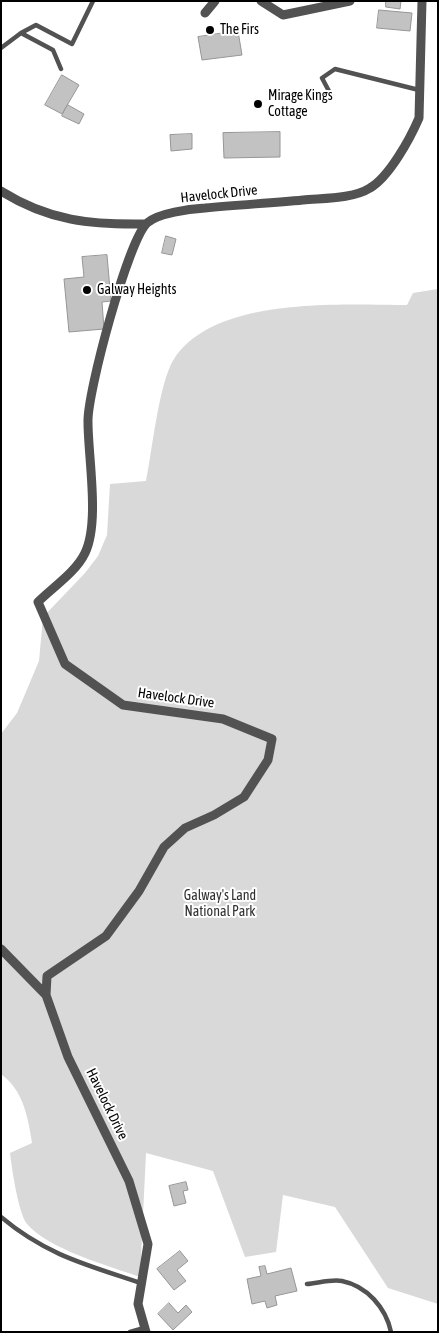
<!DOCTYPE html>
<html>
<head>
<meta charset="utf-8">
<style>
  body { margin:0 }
  #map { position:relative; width:439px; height:1333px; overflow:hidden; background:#fff; font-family:"Asap Condensed",sans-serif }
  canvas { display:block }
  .frame { position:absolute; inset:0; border:2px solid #000; pointer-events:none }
</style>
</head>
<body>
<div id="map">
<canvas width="439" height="1333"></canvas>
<div class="frame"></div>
</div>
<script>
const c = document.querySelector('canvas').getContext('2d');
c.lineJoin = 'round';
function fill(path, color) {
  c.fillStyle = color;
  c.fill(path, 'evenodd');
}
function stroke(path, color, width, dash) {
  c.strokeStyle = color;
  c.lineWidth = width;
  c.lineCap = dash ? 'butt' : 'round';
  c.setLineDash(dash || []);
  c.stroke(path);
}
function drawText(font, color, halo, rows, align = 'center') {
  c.font = font + ' "Asap Condensed",sans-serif';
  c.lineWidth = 4;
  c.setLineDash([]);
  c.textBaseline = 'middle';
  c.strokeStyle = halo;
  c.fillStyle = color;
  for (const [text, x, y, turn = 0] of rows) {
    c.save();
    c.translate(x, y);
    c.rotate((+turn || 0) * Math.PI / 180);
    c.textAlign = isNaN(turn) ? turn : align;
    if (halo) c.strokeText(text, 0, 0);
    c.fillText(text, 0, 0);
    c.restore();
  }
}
const green = new Path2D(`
  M438,289v1015l-50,-16 -53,-81 -52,-12 -7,57 -31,5 -32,-86 -67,-18 -6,124c-31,-11 -92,-28 -113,-53 -9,-12 -15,-55 -17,-71l22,-10c-4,-26 -9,-53 -31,-69v-340l16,-21 22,-52 4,-44 42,-44 13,-17 9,-21 3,-51 36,-3c6,-29 13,-99 28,-122 41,-63 167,-54 233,-54l6,-12z`);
const building = new Path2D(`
  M386,1h15l-1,8 -14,-2z
  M379,10l33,3 -2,18 -33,-3z
  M238,31l4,24 -40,5 -4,-23z
  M62,75l17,10 -17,29 -17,-9z
  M68,105l16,9 -5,10 -17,-8z
  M280,132v25l-56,1 -1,-25z
  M192,134v15l-21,2 -1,-16z
  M166,236l10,3 -4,16 -10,-2z
  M107,255l4,46 -9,1 2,27 -35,3 -5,-53 20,-2 -2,-20z
  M186,1182l2,8 -5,1 3,12 -12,3 -5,-20z
  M180,1251l8,10 -11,9 9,11 -12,9 -17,-21z
  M265,1266l2,8 24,-6 6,23 -22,5 2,9 -10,3 -2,-7 -13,3 -5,-25 14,-3 -2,-9z
  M169,1303l9,10 8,-8 6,7 -19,18 -15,-16z`);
const service = new Path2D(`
  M21,33l32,17 8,19
  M1,48l20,-15 15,-8 36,19 21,-43
  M282,95h49l-9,-17 13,-9 84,21
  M1,1217c45,38 86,48 140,66
  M307,1284c11,-1 25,-5 35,-3 25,5 44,27 49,51
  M130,1332l14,-4`);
const minor = new Path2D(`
  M261,1l22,14 67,-14
  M205,13l10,-12
  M1,191c48,30 90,34 145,33
  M1,949l45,46
  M146,1332l-8,-28 10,-60 -19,-63 -61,-124 -22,-62 1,-19 59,-40 33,-45 25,-44 21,-19 29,-13 30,-18 24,-37 4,-21 -49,-20 -100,-14 -58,-41 -27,-62c15,-15 38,-30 47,-49 15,-31 3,-96 3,-131 -1,-29 40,-181 59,-199 11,-10 43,-14 58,-15 32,-3 65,-5 98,-8 19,-2 50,-1 67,-12 19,-11 40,-49 49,-70l3,-117`);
const markers = [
  [210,30,5,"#000"],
  [258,104,5,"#000"],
  [87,290,5,"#000"]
];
const poiNames = [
  ["The Firs",220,30],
  ["Mirage Kings",268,96],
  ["Cottage",268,112],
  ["Galway Heights",97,290]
];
const streetNames = [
  ["Havelock Drive",219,194,-6],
  ["Havelock Drive",176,698,8],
  ["Havelock Drive",107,1104,64]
];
const parkNames = [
  ["Galway's Land",220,896],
  ["National Park",220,912]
];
fill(green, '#d9d9d9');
fill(building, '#c2c2c2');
stroke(building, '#969696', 1);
stroke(service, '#525252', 4.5);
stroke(minor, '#525252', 9);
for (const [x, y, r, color] of markers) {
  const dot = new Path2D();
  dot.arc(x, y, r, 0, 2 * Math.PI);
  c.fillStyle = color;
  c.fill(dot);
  stroke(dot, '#fff', 2);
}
drawText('14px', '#000', '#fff', poiNames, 'left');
drawText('14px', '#000', '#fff', streetNames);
drawText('14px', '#303030', '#fff', parkNames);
</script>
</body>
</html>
